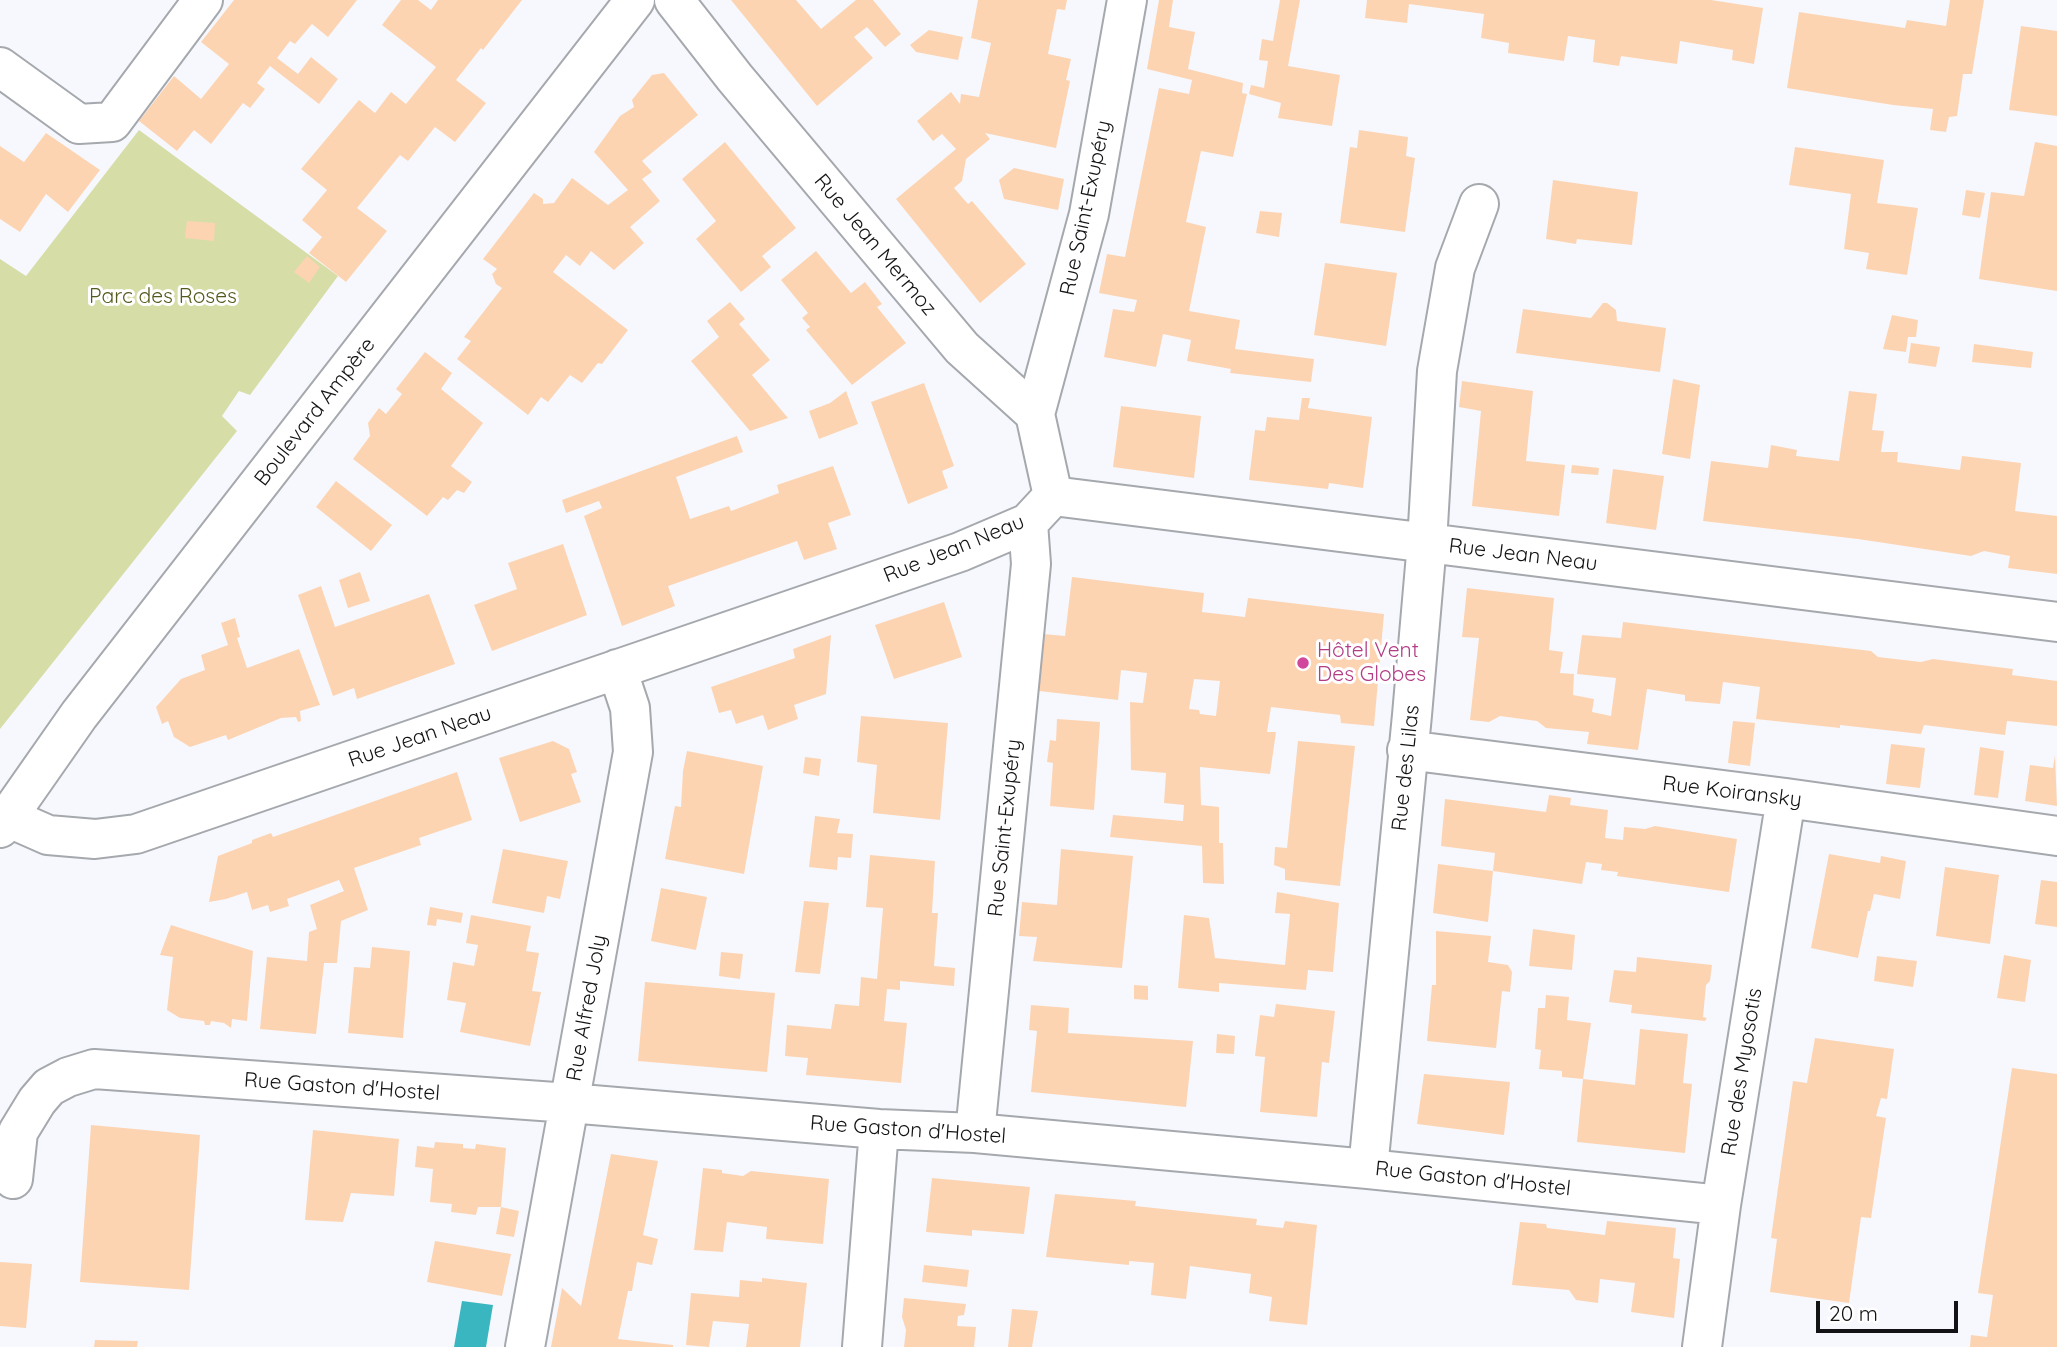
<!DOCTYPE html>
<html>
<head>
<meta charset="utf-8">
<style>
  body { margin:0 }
  #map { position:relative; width:2057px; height:1347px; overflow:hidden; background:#f6f8fe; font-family:Quicksand,sans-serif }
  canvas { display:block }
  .scale { position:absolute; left:1816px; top:1301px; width:142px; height:32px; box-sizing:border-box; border:4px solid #131315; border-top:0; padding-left:9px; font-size:21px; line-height:24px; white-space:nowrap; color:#131315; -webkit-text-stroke:5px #fff; paint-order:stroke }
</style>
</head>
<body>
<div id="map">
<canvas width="2057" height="1347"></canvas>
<div class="scale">20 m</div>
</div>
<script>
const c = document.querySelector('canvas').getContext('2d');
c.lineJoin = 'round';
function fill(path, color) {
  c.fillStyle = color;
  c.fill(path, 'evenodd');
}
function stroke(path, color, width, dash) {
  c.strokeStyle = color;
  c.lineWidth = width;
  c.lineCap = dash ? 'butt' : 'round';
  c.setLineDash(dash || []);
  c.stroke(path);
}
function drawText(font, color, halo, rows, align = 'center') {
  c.font = font + ' Quicksand,sans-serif';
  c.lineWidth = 6;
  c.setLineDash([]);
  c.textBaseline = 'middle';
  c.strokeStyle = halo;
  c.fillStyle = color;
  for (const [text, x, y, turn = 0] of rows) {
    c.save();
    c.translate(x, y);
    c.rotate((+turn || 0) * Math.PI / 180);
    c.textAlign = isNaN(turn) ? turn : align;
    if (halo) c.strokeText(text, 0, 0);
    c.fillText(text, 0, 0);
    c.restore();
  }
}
const green = new Path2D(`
  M139,130l199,146 -88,119 -11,-4 -17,25 15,15 -237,298v-470l26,17z`);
const water = new Path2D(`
  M462,1301l31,4 -7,42h-32z`);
const building = new Path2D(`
  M234,0h123l-29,37 -16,-13 -17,20 -5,-3 -13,17 21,16 13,-17 27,22 -19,25 -49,-38 -13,17 8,6 -15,19 -7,-5 -32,41 -17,-14 -17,21 -38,-30 35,-45 27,23 28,-35 -28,-22z
  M401,0h17l13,10 7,-10h84l-39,50 -2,-2 -25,32 30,23 -31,39 -20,-15 -27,34 -8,-6 -43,53 30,23 -41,51 -37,-29 13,-16 -20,-17 25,-30 -26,-21 58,-69 16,13 16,-21 15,12 30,-37 -54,-42z
  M731,0h65l25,29 35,-29h17l28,34 -16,13 -18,-20 -13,10 19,21 -56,48z
  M978,0h89l-2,10 -8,-1 -9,45 23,5 -5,21 4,1 -14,67 -71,-15 5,6 -24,20 -4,22 -8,7 14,16 4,-3 54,63 -46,39 -84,-104 60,-50 -14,-15 -9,7 -16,-20 34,-29 9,12 1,-10 18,3 12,-54 -20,-5z
  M1159,0h14l-4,27 26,5 -7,37 55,14 -1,10 5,1 -14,63 -32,-6 -15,71 20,5 -17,84 51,9 -5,29 79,10 -3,23 -81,-9 1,-4 -44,-8 4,-21 -28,-6 -7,33 -52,-10 9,-48 21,3 3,-12 -38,-7 8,-39 18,3 34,-169 30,6 3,-14 -45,-11z
  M1280,0h20l-12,66 52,9 -8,51 -54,-8 3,-15 -32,-9 2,-9 13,3 4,-27 -9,-1 3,-21 11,2z
  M1367,0h344l52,8 -9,56 -22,-4 1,-10 -53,-9 -3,23 -56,-8 -2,10 -26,-4 2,-22 -27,-4 -4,25 -56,-8 1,-10 -28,-5 3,-24 -75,-10 -2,19 -42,-5z
  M1950,0h34l-12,74h-9l-6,42 -8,1 -3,15 -16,-2 3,-21 -40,-4 -106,-17 12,-76 106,16 2,-8 39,6z
  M2021,26l36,5v85l-48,-6z
  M929,30l34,7 -5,23 -42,-8 -6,-7z
  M664,73l34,42 -56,46 10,11 -10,7 18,22 -30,26 14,16 -30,27 -23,-19 -11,15 -14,-11 -13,17 75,58 -26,34 -4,-1 -16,20 -12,-8 -22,27 -7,-5 -13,18 -71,-56 14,-18 -7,-4 38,-49 -6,-4 -4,-10 5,-5 -14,-10 51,-66 9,6v5l11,-1 18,-25 36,27 20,-15 -34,-38 26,-36 14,-9 -2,-7 20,-25z
  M1359,130l49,7 -2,19 9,2 -10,74 -65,-9 10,-76 7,1z
  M46,133l54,37 -32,42 -22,-18 -26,38 -20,-13v-73l24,16z
  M725,142l71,86 -34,28 9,11 -30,25 -45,-53 20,-18 -34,-42z
  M2035,142l22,4v145l-78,-12 12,-87 33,4z
  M1795,147l89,13 -7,43 41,5 -11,67 -41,-6 3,-16 -25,-4 7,-55 -62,-9z
  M1014,168l50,11 -6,31 -54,-11 -5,-19z
  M1553,180l85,12 -6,53 -55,-6 -1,5 -30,-5z
  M1966,190l19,3 -5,25 -18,-3z
  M1260,211l22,2 -3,24 -23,-4z
  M187,221l28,2 -1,18 -29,-3z
  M816,251l35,42 14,-11 17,22 -5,3 29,36 -54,42 -46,-55 4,-3 -8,-9 6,-5 -27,-33z
  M307,256l13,11 -11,16 -15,-11z
  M1325,263l72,10 -11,73 -72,-11z
  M730,302l15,17 -6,5 31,36 -18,15 36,43 -38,13 -59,-70 28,-24 -12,-16z
  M1603,303h4l9,7 1,11 49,7 -6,44 -144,-19 7,-44 68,9z
  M1892,315l26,5 -2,17h-8l-2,15 -23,-3z
  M1911,343l29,4 -4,20 -28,-4z
  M1974,344l59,8 -2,16 -59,-6z
  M425,352l27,21 -11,16 42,34 -32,43 21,16 -8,11 -7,-3 -9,10 -5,-3 -16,19 -74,-57 17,-23 -2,-13 11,-15 7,6 16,-20 -6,-5z
  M1673,379l27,6 -10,74 -28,-5z
  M1462,381l71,10 -7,70 39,4 -6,51 -87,-10 9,-95 -22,-4z
  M924,383l30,83 -12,5 6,17 -40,16 -37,-102z
  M846,391l12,33 -39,15 -10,-28 21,-8z
  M1849,391l28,3 -5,36 12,1 -3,21h17l-1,10 63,8 2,-14 59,7 -6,48 42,5v58l-49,-6 2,-12 -26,-5 -13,5 -113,-17 -155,-18 8,-60 57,7 3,-23 26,5 -1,6 43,5z
  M1302,398h8l-2,10 64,9 -9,71 -34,-5 -1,6 -79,-9 6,-50 10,1 2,-14 32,3z
  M1121,406l80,10 -7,62 -81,-11z
  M737,436l6,16 -67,25 14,42 39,-13 2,5 48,-18 -2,-8 56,-19 18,49 -23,8 9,26 -33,11 -7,-19 -129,45 7,20 -53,20 -38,-110 18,-8 -3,-7 -33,12 -4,-13z
  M1572,465l27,3 -1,7 -27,-2z
  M1613,469l51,7 -8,54 -50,-7z
  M336,481l56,44 -21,26 -55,-44z
  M563,544l24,71 -95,36 -18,-46 43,-16 -9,-26z
  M360,572l10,29 -22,7 -9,-28z
  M1072,577l132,16 -2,19 43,5 3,-19 136,16 -10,112 -33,-3 -1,-8 -69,-8 -4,25h9l-6,42 -70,-7 1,38 18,2v36h4l1,41 -21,-1 -1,-37 -92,-9 3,-22 70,6 1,-16 -20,-2 2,-30 -35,-3 -1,-68 13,1 4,-30 -26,-3 -3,30 -79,-9 5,-57 21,2zM1194,679l26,2 -4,35 -16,-2 -1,-4 -10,-1z
  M321,586l14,41 94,-33 26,70 -98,35 -3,-11 -21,8 -35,-101z
  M1467,588l87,10 -5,52 14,2 -3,21 14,1 -1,21 21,4 -2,13 19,4 5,-38 -39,-4 5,-39 39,3 2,-16 248,29 7,6 43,5 12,-3 80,10 -1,6 45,6v45l-50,-5 -2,14 -81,-10 -3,9 -81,-9v3l-84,-9 4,-32 -37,-5 -3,22 -35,-3v-6l-38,-6 -9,61 -51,-6 2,-12 -43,-4 -9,-7 -37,-5 -11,6 -19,-2 9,-82 -17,-1z
  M944,602l18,55 -68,22 -19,-54z
  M235,618l5,19 -3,1 10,30 52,-19 21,56 -20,6 1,10 -3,1 -2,-5 -15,1 -53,22 -2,-5 -36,12 -16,-10 -6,-16 -6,3 -6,-17 25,-28 24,-9 -4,-15 27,-10 -7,-22z
  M831,635l-5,59 -32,11 4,14 -30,11 -5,-15 -27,9 -5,-14 -12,3 -8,-26 84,-29 -2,-9z
  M861,716l87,7 -8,97 -67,-7 4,-48 -20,-3z
  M1057,719l43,3 -6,88 -44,-4 3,-43 -6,-1 3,-22 6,1z
  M1733,721l22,2 -5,43 -22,-3z
  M553,741l16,8 8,23 -6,2 10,28 -61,20 -21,-64z
  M1298,741l57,5 -15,140 -55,-6v-11l-11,-4 1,-18 12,1z
  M1891,744l34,4 -5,40 -34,-4z
  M1980,747l24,4 -6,47 -24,-3z
  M687,751l76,15 -19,108 -79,-15 10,-53 6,1 2,-36z
  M2055,755l2,51 -32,-5 5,-36 23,3z
  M805,757l16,2 -2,17 -16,-3z
  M457,772l15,48 -53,18 2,7 -67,23 14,42 -27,11 -4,42h-13l-8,71 -56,-5 7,-72 40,4 2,-29 8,-3 -7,-24 34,-14 -5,-11 -52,19 2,7 -19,6 -2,-7 -16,5 -5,-18 -21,7 -17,3 9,-46 34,-13v-3l19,-7 2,4z
  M1549,795l22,3 -1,7 38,5 -3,28 18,2 1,-13 21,2 10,-3 82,13 -8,53 -112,-16 1,-4 -17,-2 1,-6 -16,-2 -4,22 -89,-13 2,-18 -54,-7 4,-47 101,13z
  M815,816l25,3 -3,14 16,1 -2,24 -13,-1 -1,13 -28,-3z
  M503,849l65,12 -8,38 -13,-3 -3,17 -52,-10z
  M1061,849l72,7 -11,112 -89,-7 4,-24 -18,-1 3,-34 35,3z
  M1829,854l51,9 1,-7 25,5 -6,38 -26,-5 -4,17h-2l-10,47 -47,-10z
  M870,855l65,6 -3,52h6l-4,53 21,2 -1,18 -54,-5v9l-13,-1 -3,32 23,2 -6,60 -95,-8 2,-17 -23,-2 2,-31 44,4 4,-25 24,2 2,-29 16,2 6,-71 -17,-1z
  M1438,864l55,7 -5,51 -55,-9z
  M1945,867l54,8 -9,69 -54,-8z
  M2041,880l16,2v45l-22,-3z
  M661,888l46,9 -11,53 -45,-9z
  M1277,892l62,11 -6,69 -25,-2 -2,20 -87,-7v9l-41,-4 6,-73 25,3 6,40 70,7 5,-51 -15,-1z
  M804,901l25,2 -9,71 -25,-2z
  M430,907l33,6 -2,10 -24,-4 -1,7 -9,-1z
  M471,915l60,11 -5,25 13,2 -7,38 9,1 -11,54 -70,-14 6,-29 -19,-3 6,-38 21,4 4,-21 -12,-2z
  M171,925l82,26 -6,70 -15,-2 -1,9 -7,-5 -13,-2 -1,4h-5l-1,-4 -24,-3 -13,-8 6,-53 -13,-2z
  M1533,929l42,6 -3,35 -43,-4z
  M1436,931l55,5 -3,26 20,3 4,7 -2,20 -8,-1 -6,57 -69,-7 5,-56h4z
  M372,947l38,4 -7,87 -55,-5 6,-66 16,1z
  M721,952l22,2 -3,25 -21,-3z
  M2004,955l27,5 -6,42 -28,-4z
  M1877,956l40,5 -4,26 -39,-6z
  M1637,957l75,8 -2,16 -4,4 -3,32 4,1 -2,3 -74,-8 1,-8 -23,-3 5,-32 22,2z
  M645,982l130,11 -8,79 -129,-11z
  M1134,985l14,1v14l-14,-1z
  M1546,995l23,2 -2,23 24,3 -8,56 52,6 5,-56 48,5 -5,49 9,1 -7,69 -108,-11 6,-63 -21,-2v-6l-23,-2 2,-19 -6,-1 3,-41h7z
  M1276,1004l59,7 -6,52 -7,-1 -5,55 -57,-5 5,-55 -10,-1 5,-41 14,2z
  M1031,1005l38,3 -1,25 125,8 -7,66 -155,-15 6,-61 -8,-1z
  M1217,1034l18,2 -1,18 -18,-1z
  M1815,1038l79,11 -7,50 -6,-1 -5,18 10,2 -15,100 -10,-1 -12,86 -79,-11 7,-53 -6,-1 22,-157 14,2z
  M2012,1068l45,6v273h-87l1,-12 16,2 6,-42 -15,-2z
  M1424,1074l86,8 -6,53 -87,-11z
  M91,1125l109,10 -11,155 -109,-8z
  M313,1130l86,9 -5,57 -43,-3 -8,29 -38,-2z
  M435,1142l28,2v4l12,1 1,-5 30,4 -5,59 18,4 -5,26 -18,-3 5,-27h-23l-2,8 -25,-3 1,-8 -22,-2 3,-33 -18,-2 2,-21 17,2z
  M611,1154l47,7 -15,74 15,4 -6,26 -15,-3 -5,29h-4l-10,48 55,6v2h-122l11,-59 19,18z
  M703,1168l19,2v3l21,3 8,-5 78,8 -6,65 -57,-5 1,-12 -40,-5 -4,30 -29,-2z
  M932,1178l98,9 -6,47 -52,-4v6l-46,-4z
  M1055,1194l81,7 -1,5 122,13 -1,6 27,3 2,-7 32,4 -10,100 -38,-4 3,-24 -23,-4 2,-19 -61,-8 -4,33 -35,-4 3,-32 -25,-2v4l-83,-8z
  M1607,1221l69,7 -3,30 7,1 -6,59 -43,-6 4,-29 -35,-4 -2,24 -22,-3 -7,-10 -57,-5 8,-63 26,2 1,4 58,7z
  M435,1241l76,13 -9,42 -75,-14z
  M0,1262l32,2 -6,64 -26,-2z
  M924,1265l45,5 -2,17 -45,-5z
  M762,1278l45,5 -7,64h-54l3,-23 -36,-3 -4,26 -23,-2 5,-52 48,4 1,-17 22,2z
  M904,1298l62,6 -2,11 -6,1 -1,10 19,1 -2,20h-70l2,-17 -4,-13z
  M1012,1309l26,2 -6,36h-24z
  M95,1340l43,1 -1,6h-43z`);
const minor = new Path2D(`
  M674,0l61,78 227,270 73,66 18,82
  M0,67l79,57 33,-2 91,-122
  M1035,414l54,-200 38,-214
  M1053,496l1004,126
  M1407,750l379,48 271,38
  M7,817l41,18 47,4 41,-5 824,-282 68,-29 25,-27
  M975,1133l56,-569 -3,-41
  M1368,1169l44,-454 15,-172 10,-172 18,-103 24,-64
  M13,1179l5,-47 19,-31 12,-14 19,-10 26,-8 475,34 310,26 96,4 393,36 353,36
  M525,1347l108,-595 -3,-44 -13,-39
  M862,1347l17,-218
  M1702,1347l19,-142 65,-407`);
const tertiary = new Path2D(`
  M0,828l79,-113 556,-715`);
const markers = [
  [1303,663,7,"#d1479c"]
];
const streetNames = [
  ["Rue Saint-Exupéry",1086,208,-78],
  ["Rue Jean Mermoz",875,245,50],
  ["Boulevard Ampère",315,412,-52],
  ["Rue Jean Neau",954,549,-22],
  ["Rue Jean Neau",1523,555,7],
  ["Rue Jean Neau",420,737,-19],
  ["Rue des Lilas",1406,768,-84],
  ["Rue Koiransky",1732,792,7],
  ["Rue Saint-Exupéry",1005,828,-84],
  ["Rue Alfred Joly",587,1008,-80],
  ["Rue des Myosotis",1742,1072,-81],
  ["Rue Gaston d'Hostel",342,1087,4],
  ["Rue Gaston d'Hostel",908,1130,4],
  ["Rue Gaston d'Hostel",1473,1179,6]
];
const parkNames = [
  ["Parc des Roses",163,297]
];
const hotelNames = [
  ["Hôtel Vent",1317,651],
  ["Des Globes",1317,675]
];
fill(green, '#d7dda7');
fill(water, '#39b6bf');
fill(building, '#fdd4b2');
stroke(minor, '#a5a8ad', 42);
stroke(tertiary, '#a5a8ad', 42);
stroke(minor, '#fff', 38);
stroke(tertiary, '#fff', 38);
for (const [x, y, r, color] of markers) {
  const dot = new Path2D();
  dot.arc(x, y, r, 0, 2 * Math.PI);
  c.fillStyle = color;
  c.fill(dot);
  stroke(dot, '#fff', 2.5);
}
drawText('21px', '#131315', '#fff', streetNames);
drawText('21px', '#55591c', '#fff', parkNames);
drawText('21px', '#b23c85', '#fff', hotelNames, 'left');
</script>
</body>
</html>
